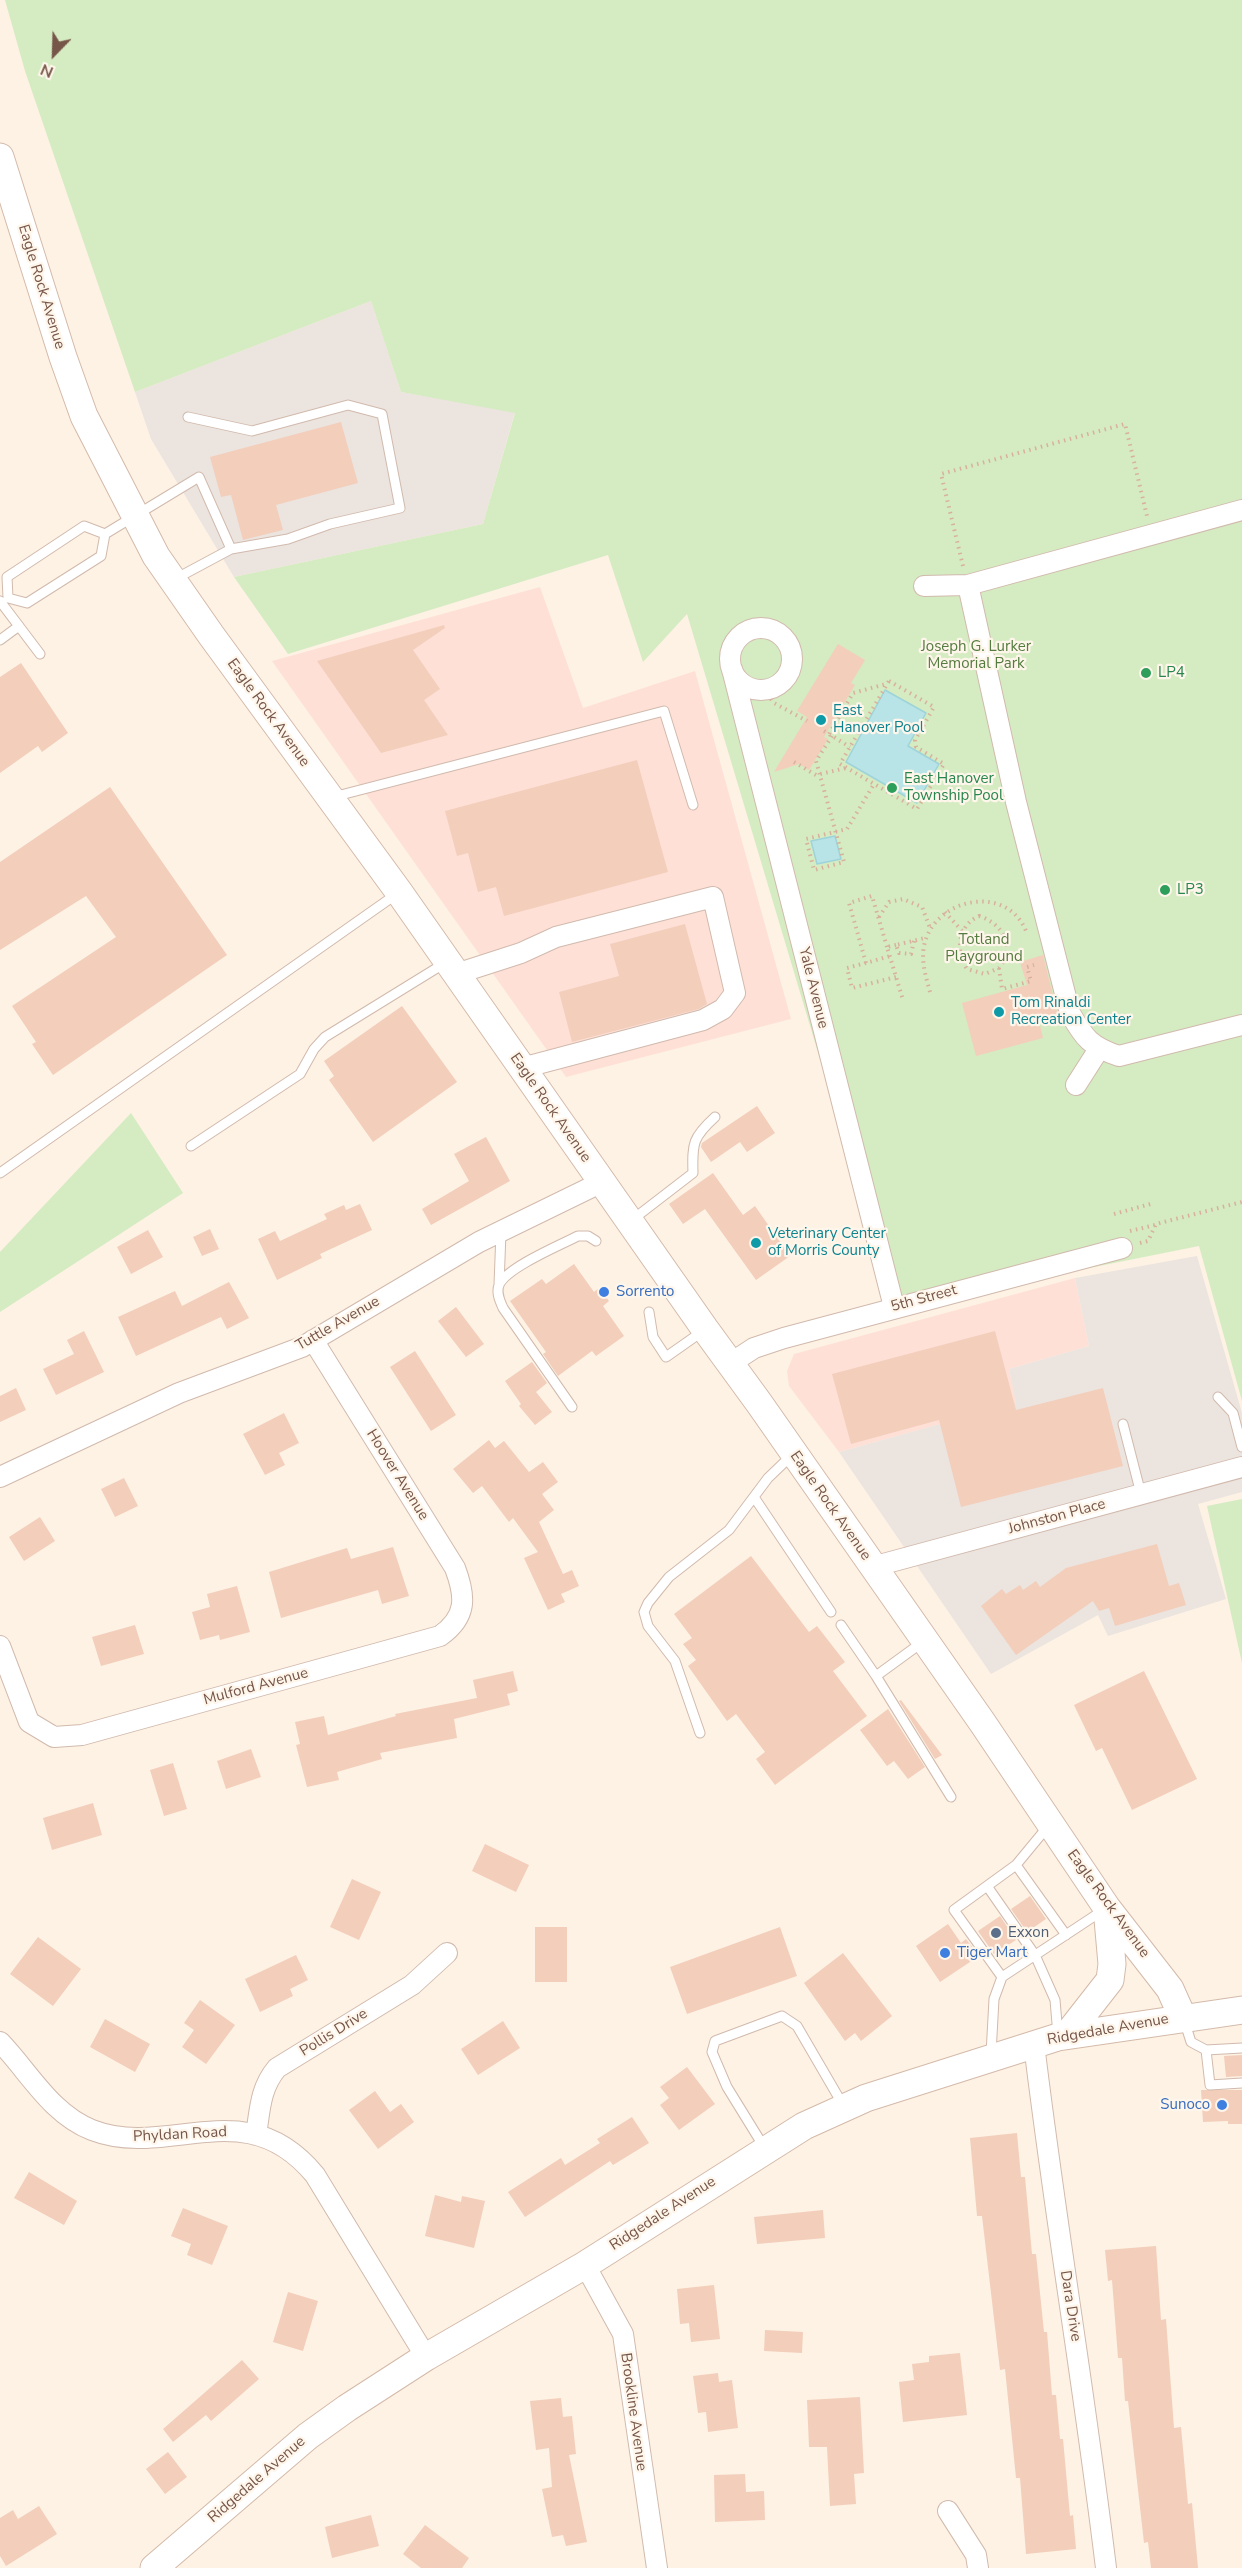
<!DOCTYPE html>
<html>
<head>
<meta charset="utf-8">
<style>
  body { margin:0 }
  #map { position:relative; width:1242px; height:2568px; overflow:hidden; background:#fdf2e4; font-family:"Nunito Sans",sans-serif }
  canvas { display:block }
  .north { position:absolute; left:24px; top:24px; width:60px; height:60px; -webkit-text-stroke:4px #fff6eb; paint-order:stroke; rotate:203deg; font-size:16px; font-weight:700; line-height:24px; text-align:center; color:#765649 }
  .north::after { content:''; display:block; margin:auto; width:21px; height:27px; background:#765649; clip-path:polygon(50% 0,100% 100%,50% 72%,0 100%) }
</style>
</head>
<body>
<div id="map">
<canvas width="1242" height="2568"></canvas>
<div class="north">N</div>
</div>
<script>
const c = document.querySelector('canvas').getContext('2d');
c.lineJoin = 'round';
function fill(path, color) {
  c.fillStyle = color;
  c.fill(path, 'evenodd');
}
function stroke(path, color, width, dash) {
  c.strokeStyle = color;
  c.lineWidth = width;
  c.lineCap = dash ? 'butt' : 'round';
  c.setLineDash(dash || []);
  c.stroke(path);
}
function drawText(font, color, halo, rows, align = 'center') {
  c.font = font + ' "Nunito Sans",sans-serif';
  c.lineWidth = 4.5;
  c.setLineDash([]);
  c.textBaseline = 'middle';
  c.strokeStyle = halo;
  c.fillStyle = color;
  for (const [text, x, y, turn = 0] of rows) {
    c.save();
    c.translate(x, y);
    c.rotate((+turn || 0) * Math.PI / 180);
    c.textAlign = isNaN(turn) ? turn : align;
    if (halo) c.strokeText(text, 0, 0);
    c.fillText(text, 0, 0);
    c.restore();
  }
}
const commercial = new Path2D(`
  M540,587l43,121 112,-37 96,348 -225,58 -294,-416z
  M1075,1278l14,68 -80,23 8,34 -178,49 -50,-66 -2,-15 7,-17z`);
const industrial = new Path2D(`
  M371,301l30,91 114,20 -32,112 -249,53 -83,-138 -16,-47z
  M1197,1256l45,157v79l-44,12 28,95 -118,37 -10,-21 -107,59 -152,-222 177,-49 -7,-34 80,-23 -14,-68z`);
const green = new Path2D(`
  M5,0h1237v1401l-43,-155 -305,61 -207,-693 -44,48 -35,-107 -320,99 -54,-77 249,-53 32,-111 -114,-21 -30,-91 -236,91 -110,-321z
  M131,1113l52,80 -183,119v-60z
  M1242,1499v164l-35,-157z`);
const water = new Path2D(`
  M885,690l41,23 -18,33 31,18 -22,39 -71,-41z
  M835,836l6,23 -24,5 -6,-23z`);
const building = new Path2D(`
  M341,422l17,61 -82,22 7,25 -40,10 -12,-45 -10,2 -11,-40z
  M444,625l1,3 -32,22 27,39 -16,11 24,35 -67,18 -64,-92z
  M838,644l27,16 -14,23 4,2 -31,52 4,2 -19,31 -10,-6 -25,8 33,-55 -10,-6z
  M21,663l47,70 -26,19 -4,-6 -38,27v-96z
  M637,760l31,112 -164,44 -8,-29 -18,5 -10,-39 -11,3 -12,-45z
  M110,787l117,168 -174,120 -21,-31 4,-2 -24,-36 104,-69 -30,-41 -86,54v-88z
  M685,924l22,80 -8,5 -127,33 -13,-50 60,-16 -9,-32z
  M1043,955l15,61 -19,5 4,17 -67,18 -14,-53 65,-18 -7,-23z
  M402,1006l55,76 -84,60 -44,-62 5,-4 -10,-15z
  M757,1106l18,27 -28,19 -7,-10 -29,20 -10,-15 1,-4z
  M486,1137l24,44 -79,44 -9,-16 47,-28 -15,-27z
  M713,1173l30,42 12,-9 35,50 -34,24 -51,-71 -22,15 -14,-20z
  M360,1204l12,26 -52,24 2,4 -45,22 -19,-41 17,-8 5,10 47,-22 -3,-5 20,-9 2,5z
  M210,1229l9,20 -17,7 -9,-19z
  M148,1230l15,27 -32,17 -14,-27z
  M574,1264l20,28 5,-4 10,13 -6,5 21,30 -28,20 -4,-5 -34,25 -15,-22 3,-2 -36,-51 32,-22 4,5z
  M229,1282l20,36 -22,11 -6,-12 -85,39 -18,-39 57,-26 7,15z
  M456,1307l28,37 -18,13 -28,-36z
  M84,1331l20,41 -48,23 -13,-26 31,-15 -7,-14z
  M995,1331l21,79 87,-22 20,78 -162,41 -22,-87 -88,24 -19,-70z
  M415,1351l41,64 -25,16 -41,-64z
  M532,1362l15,21 -11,9 16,20 -17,13 -16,-19 2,-2 -16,-23z
  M16,1388l10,22 -26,12v-26z
  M284,1413l15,30 -20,10 6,12 -20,10 -22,-41z
  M489,1440l6,8 9,-7 25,31 14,-10 15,20 -16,12 12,16 -15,12 24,52 9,-4 7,16 -18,8 4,8 -17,8 -24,-52 14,-6 -25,-34 -4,4 -27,-36 -9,7 -20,-24z
  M124,1478l14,28 -23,11 -14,-28z
  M40,1517l15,24 -31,20 -15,-24z
  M1157,1544l12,42 10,-3 7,22 -71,21 -6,-18 -10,3 -6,-10 -77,54 -35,-49 21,-17 4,5 14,-9 3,5 13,-9 4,6 26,-19z
  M393,1547l16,49 -27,8 -4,-14 -97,28 -12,-46 78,-24 4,11z
  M751,1556l58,76 8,-6 28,36 -12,9 34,45 -92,69 -19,-26 9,-7 -29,-38 -9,7 -39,-55 8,-6 -13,-16 9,-6 -18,-24z
  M237,1586l13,46 -30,8 -1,-5 -19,5 -8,-28 18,-5 -3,-13z
  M135,1625l9,29 -43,12 -9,-29z
  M513,1671l5,20 -11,3 3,11 -56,14 3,19 -77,15 2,6 -45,13 2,8 -32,7 -11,-42 4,-1 -5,-22 29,-6 4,19 68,-19 -1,-2 82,-16 -4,-18z
  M1144,1671l53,108 -65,31 -30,-62 -6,3 -22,-46z
  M901,1700l41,55 -7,4 -36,-58z
  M888,1709l37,58 -17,12 -14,-18 -7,5 -27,-36z
  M251,1749l10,28 -35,12 -9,-28z
  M173,1763l14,46 -23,7 -14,-46z
  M93,1803l9,32 -50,15 -9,-32z
  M485,1844l44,21 -13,27 -44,-21z
  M352,1879l29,13 -22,48 -29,-13z
  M1030,1896l16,23 -19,13 -16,-23z
  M1000,1916l16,24 -22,14 -16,-23z
  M948,1924l13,19 5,-4 13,17 -39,26 -24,-36z
  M535,1927h32v55h-32z
  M780,1927l17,49 -110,38 -17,-47z
  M38,1937l43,32 -28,37 -43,-32z
  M843,1953l49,63 -31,25 -6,-8 -10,8 -41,-58z
  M296,1955l12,25 -18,9 3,7 -33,16 -15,-33z
  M200,2000l35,25 -29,39 -24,-17 12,-17 -10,-7z
  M105,2019l45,25 -15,28 -45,-25z
  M503,2021l17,27 -42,27 -17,-26z
  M1242,2055v21l-16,1 -2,-21z
  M687,2067l28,37 -36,26 -19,-25 9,-7 -9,-11z
  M1201,2090h41v34h-14v-3l-25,1z
  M375,2091l15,21 11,-8 13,18 -36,27 -29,-39z
  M632,2117l17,26 -36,22 -3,-4 -85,56 -17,-25 53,-34 4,7 35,-22 -3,-4z
  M1017,2133l4,44h4l7,77h4l8,78h3l5,63h4l4,44h3l7,77 3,-1 3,34 -50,5 -6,-76h-4l-11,-109 -5,1 -18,-154h-5l-7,-78z
  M29,2172l48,29 -13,24 -50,-27z
  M435,2195l26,7 1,-6 23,5 -11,47 -49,-12z
  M183,2208l45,18 -16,39 -25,-10 4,-11 -20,-8z
  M823,2210l2,28 -68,6 -3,-27z
  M1156,2246l5,74 5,-1 8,109 7,-1 7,77 4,-1 6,65h-47l-3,-26 -4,1 -16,-142h-3l-3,-43h-4l-6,-78 -4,1 -3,-31z
  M714,2285l6,54 -29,3 -2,-19 -9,1 -3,-35z
  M288,2292l30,9 -15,50 -30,-9z
  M765,2330l38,2 -1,21 -38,-2z
  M960,2353l7,62 -64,7 -4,-40 15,-2 -2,-16 17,-2v-6z
  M242,2360l17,19 -48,42 -5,-6 -33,27 -10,-13z
  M718,2373l1,9 13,-2 6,48 -30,4 -2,-20 -8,1 -5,-37z
  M860,2397l4,76 -10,1 2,30 -26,2 -3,-59h-18l-2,-47z
  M561,2398l2,19 9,-1 4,38 -7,1 18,87 -21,4 -3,-11 -11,2 -10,-48 10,-2 -3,-39 -13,2 -6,-49z
  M168,2452l19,25 -22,17 -19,-25z
  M745,2474l1,18 18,-1 1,29 -50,2 -1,-47z
  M39,2506l18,28 -51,32 -6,-10v-38l13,-8 5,9z
  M371,2515l8,31 -47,12 -7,-31z
  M425,2525l44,33 -7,10h-41l-18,-14z`);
const path = new Path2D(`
  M963,566l-22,-92 184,-50 22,92
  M889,681l45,26 -19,33 1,7 28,17 -27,45 -77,-45z
  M764,689l10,14 33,18
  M824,731l26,16
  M829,734l24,-41 33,-9
  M832,736l-16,25 28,101 -30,8 -8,-31 41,-10 27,-45
  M794,762l22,13 30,-7
  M945,912l17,19
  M979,916c23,7 37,30 20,52l-14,6 -18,-5c-12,-18 -9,-44 12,-53z
  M879,917l10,-15 14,-3 19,8 8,21
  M914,941l-3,13 -12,-1 -3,-8 29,-7
  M896,945l-9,2 16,53
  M887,947l-15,-51 -23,7 17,60 24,-7
  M866,963l-19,5 5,20 44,-11
  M999,968l3,21 29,-8 -4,-14 7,-2
  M930,992c-4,-15 -9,-30 -6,-46 9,-47 82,-64 102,-15
  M1114,1214l40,-11
  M1130,1231l25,-6
  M1140,1243l8,-2 8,-17 86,-22`);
const lane = new Path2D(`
  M105,534l-21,-8 -77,51 1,21 19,5 74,-47 4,-22 94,-57 32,72
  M175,579l56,-30 57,-10 42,-15 70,-16 -18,-94 -34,-9 -96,26 -64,-14
  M0,601l40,53
  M0,640l19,-14
  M333,797l331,-86 29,94
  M191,1146l109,-72 14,-25 11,-12 120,-74
  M0,1173l398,-280
  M632,1220l61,-47c-1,-30 0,-36 22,-56
  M499,1285l2,-53
  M649,1312l4,25 13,20 37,-26
  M1218,1397l15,16 9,34
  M572,1407l-69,-99c-3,-7 -7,-15 -4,-23 7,-17 61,-40 79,-49h10l8,5
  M1123,1424l18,70
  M754,1497l77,115
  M841,1625l35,51
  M924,1641l-48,35 75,121
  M700,1733l-25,-72 -27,-35 -4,-14 4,-9 21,-26 60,-47 39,-52 24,-23
  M1049,1825l-33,40 -62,45 48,67 100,-66
  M1016,1865l50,70
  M987,1886l48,69 20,45 3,35
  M1184,2020l7,22 15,8 36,-2
  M1206,2050l4,35 32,-2
  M991,2054l3,-55 8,-22
  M764,2147l-37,-60 -15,-35 3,-11 67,-25 15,10 46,79`);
const street = new Path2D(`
  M1242,510l-274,75 48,217 54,211c14,25 21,34 49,43l123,-31
  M924,586l44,-1
  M730 659a31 31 0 1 1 62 0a31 31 0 1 1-62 0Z
  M732,669l162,638
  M456,974l65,-21 35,-16 157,-40 22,96 -12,16 -20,11 -181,48
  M1076,1085l23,-36
  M731,1363l23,-15 30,-10 338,-90
  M0,1477l179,-84 123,-46 177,-105 123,-60
  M872,1567l370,-100
  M0,1646l29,76 25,15 28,-2 358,-99c27,-19 26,-39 15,-68l-142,-228
  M0,2042c29,30 51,72 92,88 77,30 153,-40 223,45l111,182
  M1034,2044c21,175 51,349 72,524
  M256,2135c4,-25 4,-47 21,-67l135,-83 35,-32
  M585,2265l38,69 34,234
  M948,2511l28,44 2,13`);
const secondary = new Path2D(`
  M0,157l63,200 21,59 72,140 55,79 188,257 306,437 54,74 223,319 125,186 63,81 13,29
  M1067,2035l43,-55 2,-16 -5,-56
  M154,2568l154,-132 39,-28 79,-51 159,-92 219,-139 62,-28 192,-61 184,-27`);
const markers = [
  [1146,673,6,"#2e9e5b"],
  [821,720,6,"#0f9aa8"],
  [892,788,6,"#2e9e5b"],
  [1165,890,6,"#2e9e5b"],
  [999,1012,6,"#0f9aa8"],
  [756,1243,6,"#0f9aa8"],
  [604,1292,6,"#3f7fe0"],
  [996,1933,6,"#5c6f8a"],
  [945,1953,6,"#3f7fe0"],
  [1222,2105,6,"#3f7fe0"]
];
const streetNames = [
  ["Eagle Rock Avenue",41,287,73],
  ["Eagle Rock Avenue",268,713,54],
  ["Yale Avenue",813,988,76],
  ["Eagle Rock Avenue",550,1108,55],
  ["5th Street",924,1299,-15],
  ["Tuttle Avenue",338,1324,-30],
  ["Hoover Avenue",397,1475,58],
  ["Eagle Rock Avenue",830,1506,55],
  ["Johnston Place",1057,1517,-15],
  ["Mulford Avenue",256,1687,-15],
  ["Eagle Rock Avenue",1108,1904,54],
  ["Ridgedale Avenue",1108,2030,-10],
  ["Pollis Drive",334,2033,-32],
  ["Phyldan Road",180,2135,-3],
  ["Ridgedale Avenue",663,2214,-33],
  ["Dara Drive",1070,2306,81],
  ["Brookline Avenue",633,2412,82],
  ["Ridgedale Avenue",257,2480,-41]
];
const parkNames = [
  ["Joseph G. Lurker",976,647],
  ["Memorial Park",976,664],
  ["Totland",984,940],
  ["Playground",984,957]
];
const leisureNames = [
  ["LP4",1158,673],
  ["East Hanover",904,779],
  ["Township Pool",904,796],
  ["LP3",1177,890]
];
const cultureNames = [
  ["East",833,711],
  ["Hanover Pool",833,728],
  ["Tom Rinaldi",1011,1003],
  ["Recreation Center",1011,1020],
  ["Veterinary Center",768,1234],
  ["of Morris County",768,1251]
];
const shopNames = [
  ["Sorrento",616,1292],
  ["Tiger Mart",957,1953],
  ["Sunoco",1210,2105,"right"]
];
const serviceNames = [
  ["Exxon",1008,1933]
];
fill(commercial, '#fee0d7');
fill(industrial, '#ece4df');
fill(green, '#d5ebc2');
fill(water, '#b8e3e7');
stroke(water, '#9ed4d9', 1.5);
fill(building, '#f3cebb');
stroke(lane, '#d1baad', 11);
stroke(street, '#d1baad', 22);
stroke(secondary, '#d4baaa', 29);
stroke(path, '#d8b19e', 4, [1.5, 4.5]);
stroke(lane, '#fff', 9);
stroke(street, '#fff', 20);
stroke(secondary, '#fff', 27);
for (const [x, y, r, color] of markers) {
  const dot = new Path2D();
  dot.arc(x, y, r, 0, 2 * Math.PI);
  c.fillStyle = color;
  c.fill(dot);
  stroke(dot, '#fff6eb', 2);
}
drawText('15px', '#765649', '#fff6eb', streetNames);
drawText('15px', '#557c40', '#fff6eb', parkNames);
drawText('15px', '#27864d', '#fff6eb', leisureNames, 'left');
drawText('15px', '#0d838f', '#fff6eb', cultureNames, 'left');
drawText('15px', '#366cbe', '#fff6eb', shopNames, 'left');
drawText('15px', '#4e5e75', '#fff6eb', serviceNames, 'left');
</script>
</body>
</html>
